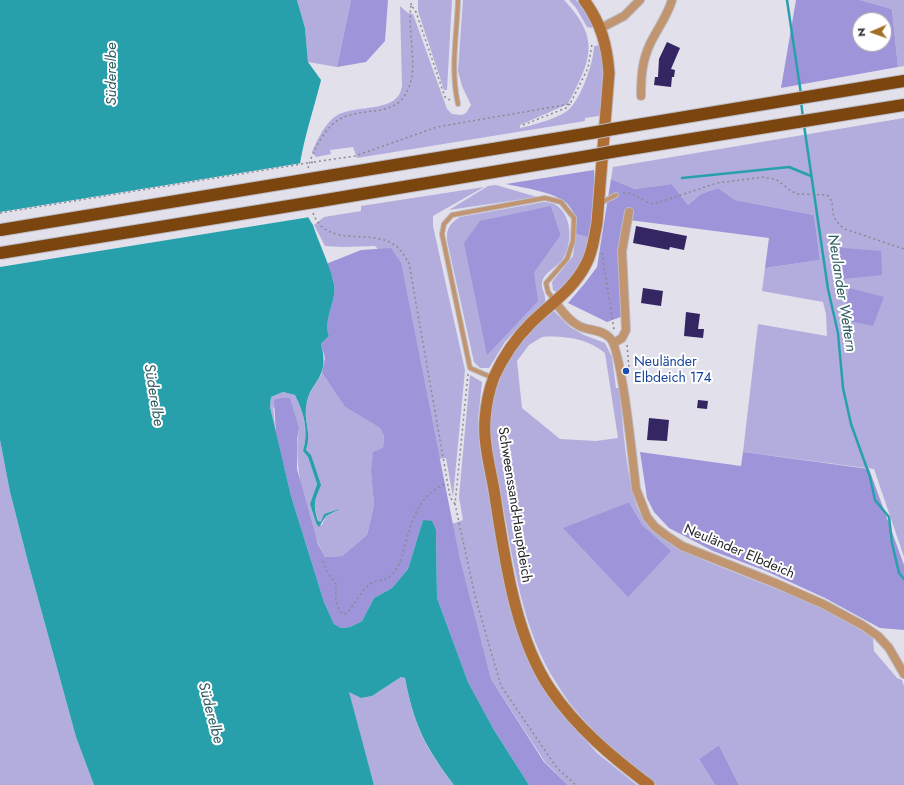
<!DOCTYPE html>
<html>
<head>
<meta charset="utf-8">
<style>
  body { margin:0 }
  #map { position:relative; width:904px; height:785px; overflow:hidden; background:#e1e0eb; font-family:Jost,sans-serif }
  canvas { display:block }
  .north { position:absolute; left:852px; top:12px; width:40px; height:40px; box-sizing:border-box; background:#fff; border:1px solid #a9a9aa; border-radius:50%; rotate:268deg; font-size:11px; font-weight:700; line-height:16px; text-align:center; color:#28272b }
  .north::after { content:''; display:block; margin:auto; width:14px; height:18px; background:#a07024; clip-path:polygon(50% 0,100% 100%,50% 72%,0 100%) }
</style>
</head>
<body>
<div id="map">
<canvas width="904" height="785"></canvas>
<div class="north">N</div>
</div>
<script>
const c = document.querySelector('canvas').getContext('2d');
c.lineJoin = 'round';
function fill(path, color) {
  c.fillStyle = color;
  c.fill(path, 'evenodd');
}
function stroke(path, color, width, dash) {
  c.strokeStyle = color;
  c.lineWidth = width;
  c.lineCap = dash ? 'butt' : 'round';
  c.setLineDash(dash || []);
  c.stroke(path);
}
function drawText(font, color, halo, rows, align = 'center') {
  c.font = font + ' Jost,sans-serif';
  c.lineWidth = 4;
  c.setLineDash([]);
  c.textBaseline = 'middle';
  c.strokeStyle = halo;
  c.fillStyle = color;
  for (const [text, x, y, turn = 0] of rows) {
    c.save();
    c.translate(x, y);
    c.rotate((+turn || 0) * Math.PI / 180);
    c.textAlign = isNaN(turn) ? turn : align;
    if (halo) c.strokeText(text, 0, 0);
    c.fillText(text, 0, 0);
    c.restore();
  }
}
const green = new Path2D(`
  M297,0h54l-14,67 -29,-5 -3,-34z
  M418,0h34l-5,90h-3l-26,-79z
  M463,0h101c38,40 26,61 4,104l-48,21v3c11,-2 38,-10 47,-17 13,-9 27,-49 27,-65l7,-1 3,22 -1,44 -4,5 -14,2v3l-228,37 -4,-11 -23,3 1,4 -15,3 -4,-5c5,-12 13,-29 24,-36 20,-13 63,-1 66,-31l-2,-79 8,7 5,1 34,95 5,5 10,1 4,-2 5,-8 -9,-19 -4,-15z
  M569,0h7l11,14 6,14 -6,-1 -11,-19z
  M860,0h44v66l-6,1 -6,-58z
  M904,118v439l-30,-88 -131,-17 15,-128 69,12 -1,-22 -3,-12 -61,-11 3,-23 55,-8 -6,-45 -79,-15 -17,-12 -17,6 -13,11 -16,-21 -37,5 -24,-10 2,-12z
  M496,185l41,12 -88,13 39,-24z
  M484,187l-51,29v10l32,144 -12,127 -7,-39 -14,2 -38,-192 -19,-22 -32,1 -18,-1 -11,-21 10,-8 37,-6v-5z
  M544,202c26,0 31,35 20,55 -5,9 -16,13 -21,22 -4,8 4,15 2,24 -2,4 -9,9 -13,13l-2,-1 -25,27 -16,26h-9l-6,-6 -26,-117c-3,-13 0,-21 12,-28zM551,206l10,29 -27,38z
  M576,234l14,4c-5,22 -16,39 -32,55l-5,-3 -1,-8 21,-26z
  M554,311l16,16 14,8 21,8 7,14 4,31h3c4,31 7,103 23,128 24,36 97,57 137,74 33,13 65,28 94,48l1,13 23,27 5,2 2,6v99h-165l-20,-40 -20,14 16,26c-12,0 -50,0 -58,0 -10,-3 -39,-30 -47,-38 -20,-20 -39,-39 -53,-63 -35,-53 -43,-121 -55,-183 -6,-32 -16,-69 -9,-102 7,-35 32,-68 61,-88zM542,337c21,-2 47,2 63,16l13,85 -22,3 -36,-2 -38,-31 -5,-47 12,-16zM629,502l14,24 -79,2z
  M322,373l23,34 35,21 4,6 -1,14 -12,24 3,33 -7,30 -25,21 -17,1c-18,-34 -33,-92 -26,-129l-26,-21 3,27 -6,-27 1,-10 12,-5 12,3c9,18 14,36 8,56l5,6 9,27 -7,20 6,19 6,2 4,-9 11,-5 -13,3 -3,8h-2c-6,-17 -5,-21 1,-37l-14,-35c5,-15 0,-25 -1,-40 0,-13 11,-26 17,-37z
  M470,375l12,7 -4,38 2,30 28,145 56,121 33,37 40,32h-69l-23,-23 -54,-83 -42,-154 14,-5 -4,-23z
  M0,440l10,52 18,70 48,175 18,48h-94z
  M401,677l4,1c9,47 19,69 49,107h-80l-26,-94 13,7 11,-2z`);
const forest = new Path2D(`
  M351,0h37l-3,41 -19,21 -29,5z
  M796,0h64l32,9 6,58 -117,21zM860,20h24v24h-24z
  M594,170v34l-4,34 -14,-4c0,-9 0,-19 -6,-27 -10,-15 -47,-19 -64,-23z
  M611,179l24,10 37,-5 16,21 13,-11 17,-6 17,12 79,15 6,45 -55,8 4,-30 -140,-18 -7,51 4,44 -19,7 -39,-19 17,-20 12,-16z
  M551,206l10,29 -27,38 4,28 -51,54 -23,-112 16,-22z
  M831,247l50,4 1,24 -40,4z
  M391,248l10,15 59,297 31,119 53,83 24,23h-39l-35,-55 -26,-48 -31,-84 -1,-68 -13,-10 -15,49 -16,19 -18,10 -12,23 -12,6 -9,1 -7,-4 -10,-22 -33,-106 -15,-62 -2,-34 6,-2h10l9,30 -2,11v30l21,75 7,13 17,-1 25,-21 7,-30 -3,-33 2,-20 10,-4 1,-13 -4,-7 -35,-21 -23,-34 3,-15 -4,-14 8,-8c-6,-18 8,-34 5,-52 -1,-7 -5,-14 -8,-20l35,-14z
  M849,288l35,9 -11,29 -29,-6z
  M640,452l101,14 2,-14 126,17 35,96v65l-24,-2 -55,-30 -59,-27 -53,-20 -44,-23 -15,-16 -7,-14z
  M629,502l14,24 28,25 -43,46 -65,-69z
  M719,745l20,40h-24l-16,-26z`);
const water = new Path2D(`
  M0,0h297l8,28 3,34 13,18c-6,26 -26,84 -22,108 2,12 7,27 14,37 5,16 18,43 21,59 3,18 -11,34 -5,52l-8,8c10,36 -12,36 -15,63 -2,16 6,26 0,43l5,5 10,30c-7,16 -8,19 -3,36l3,1 3,-8 16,-5 -14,7 -7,11 -3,-4 -6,-19 7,-20 -9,-27 -5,-6c6,-20 1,-38 -8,-56l-12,-3 -12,5 -1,10 21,89 33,106 10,22 7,4 9,-1 12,-6 12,-23 18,-10 16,-19 15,-49 9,1 4,9 1,68 31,84 26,48 35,55h-75c-29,-38 -40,-60 -49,-107l-4,-1 -29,19 -11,2 -12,-6 25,93h-280l-18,-48 -48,-175 -18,-70 -10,-52z`);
const pier = new Path2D(`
  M302,163l-1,24 9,30 -310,50v-55z`);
const stream = new Path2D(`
  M787,0l14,94
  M801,101l2,17
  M804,125l24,164 10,44 5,55 8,36 19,53 5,23 14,17 3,26 7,30 5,6
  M682,178l107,-11 22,9`);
const building = new Path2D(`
  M667,42l13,6 -9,21 4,1 -1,7h-2l-1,10 -17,-2 1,-8h3l1,-18z
  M636,226l51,10 -3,14 -14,-3 -1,3 -36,-7z
  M643,288l20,3 -2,15 -20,-3z
  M686,312l14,2 -2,15h6l-1,9 -19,-2z
  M698,400l10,1 -1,8 -10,-1z
  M649,418l20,2 -2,21 -20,-1z`);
const path = new Path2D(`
  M411,5l1,-5
  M523,125l43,-17 4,-4
  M314,162l41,-6 82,-29 133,-23 18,-36 4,-24h2
  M308,168c5,-18 18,-44 36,-51 23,-10 54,1 65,-30 9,-23 -2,-56 2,-82l5,7 29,85 5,3
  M623,193c12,-1 19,9 31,11l63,-21 47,-6 13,3 14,11 7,3 29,1c11,8 -2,21 18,34l59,20
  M313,213c14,37 59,14 83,33 5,4 9,11 13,17l41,234 5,7
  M602,253l12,77
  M627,345l2,24
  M468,374l-13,130 20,92 26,90 56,82 19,17
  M323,561l5,12 8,11c0,11 -2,22 7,30l4,-1c7,-7 15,-25 25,-30 9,-5 14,0 23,-12 5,-6 7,-15 9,-23 9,-29 13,-52 43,-65`);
const lane = new Path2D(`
  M458,104c-8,-35 -1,-69 0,-104
  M599,204l17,-9
  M493,378l-23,-10 -28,-134 2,-10 8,-9 93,-17 16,4 13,16 -1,23 -6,18 -21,24 2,9 6,8`);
const street = new Path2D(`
  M601,28l23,-12 16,-16
  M641,96c0,-19 1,-35 9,-52 7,-15 17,-27 22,-44
  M555,302c7,9 14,19 24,24 10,5 23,3 31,12 12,12 23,126 26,151l11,28 8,10 12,9 15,10 93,37 48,21 39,21 16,11 11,12 15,26
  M614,343l8,-5 4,-8 -4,-79 7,-39`);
const secondary = new Path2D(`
  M584,0c17,23 23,45 25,73l-12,150c-3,14 -4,29 -11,41 -13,26 -36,40 -55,59 -16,16 -28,34 -37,54 -5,13 -8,28 -9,42 -2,23 5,48 9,71 10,63 20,146 57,200 26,38 61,67 98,95`);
const highway = new Path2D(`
  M613,129l291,-48
  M611,152l293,-47
  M316,178l281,-46
  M320,201l275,-46`);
const pathBridge = new Path2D(`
  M0,213l314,-51`);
const highwayBridge = new Path2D(`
  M597,132l16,-3
  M595,155l16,-3
  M0,230l316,-52
  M0,253l320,-52`);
const markers = [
  [626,371,4,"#1a4fb4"]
];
const transitNames = [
  ["Neuländer",634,363],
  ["Elbdeich 174",634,379]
];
const streetNames = [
  ["Schweenssand-Hauptdeich",514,505,81],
  ["Neuländer Elbdeich",739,552,23]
];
const waterNames = [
  ["Süderelbe",112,74,-90],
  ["Neulander Wettern",841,293,81],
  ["Süderelbe",153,395,81],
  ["Süderelbe",210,713,75]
];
fill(green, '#b2addc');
fill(forest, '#9d94da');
fill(water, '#27a0ac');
fill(pier, '#e1e0eb');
stroke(stream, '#27a0ac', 2.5);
fill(building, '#342663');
stroke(lane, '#bcbbc5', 6);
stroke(street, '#bcbbc5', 10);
stroke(secondary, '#bcbbc5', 13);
stroke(highway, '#bcbbc5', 14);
stroke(path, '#8a8990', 1.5, [2, 3]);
stroke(lane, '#c29571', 4);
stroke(street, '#c29571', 8);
stroke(secondary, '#af6e34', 11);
stroke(highway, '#7b450f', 12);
stroke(highwayBridge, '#bcbbc5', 14, []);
stroke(pathBridge, '#8a8990', 1.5, [2, 3]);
stroke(highwayBridge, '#7b450f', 12);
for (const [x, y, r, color] of markers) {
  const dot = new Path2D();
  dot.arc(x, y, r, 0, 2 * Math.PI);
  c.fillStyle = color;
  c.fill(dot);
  stroke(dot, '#fff', 1.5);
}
drawText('14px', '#164399', '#fff', transitNames, 'left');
drawText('14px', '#28272b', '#fff', streetNames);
drawText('italic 15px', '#2d5d63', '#fff', waterNames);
</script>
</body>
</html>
